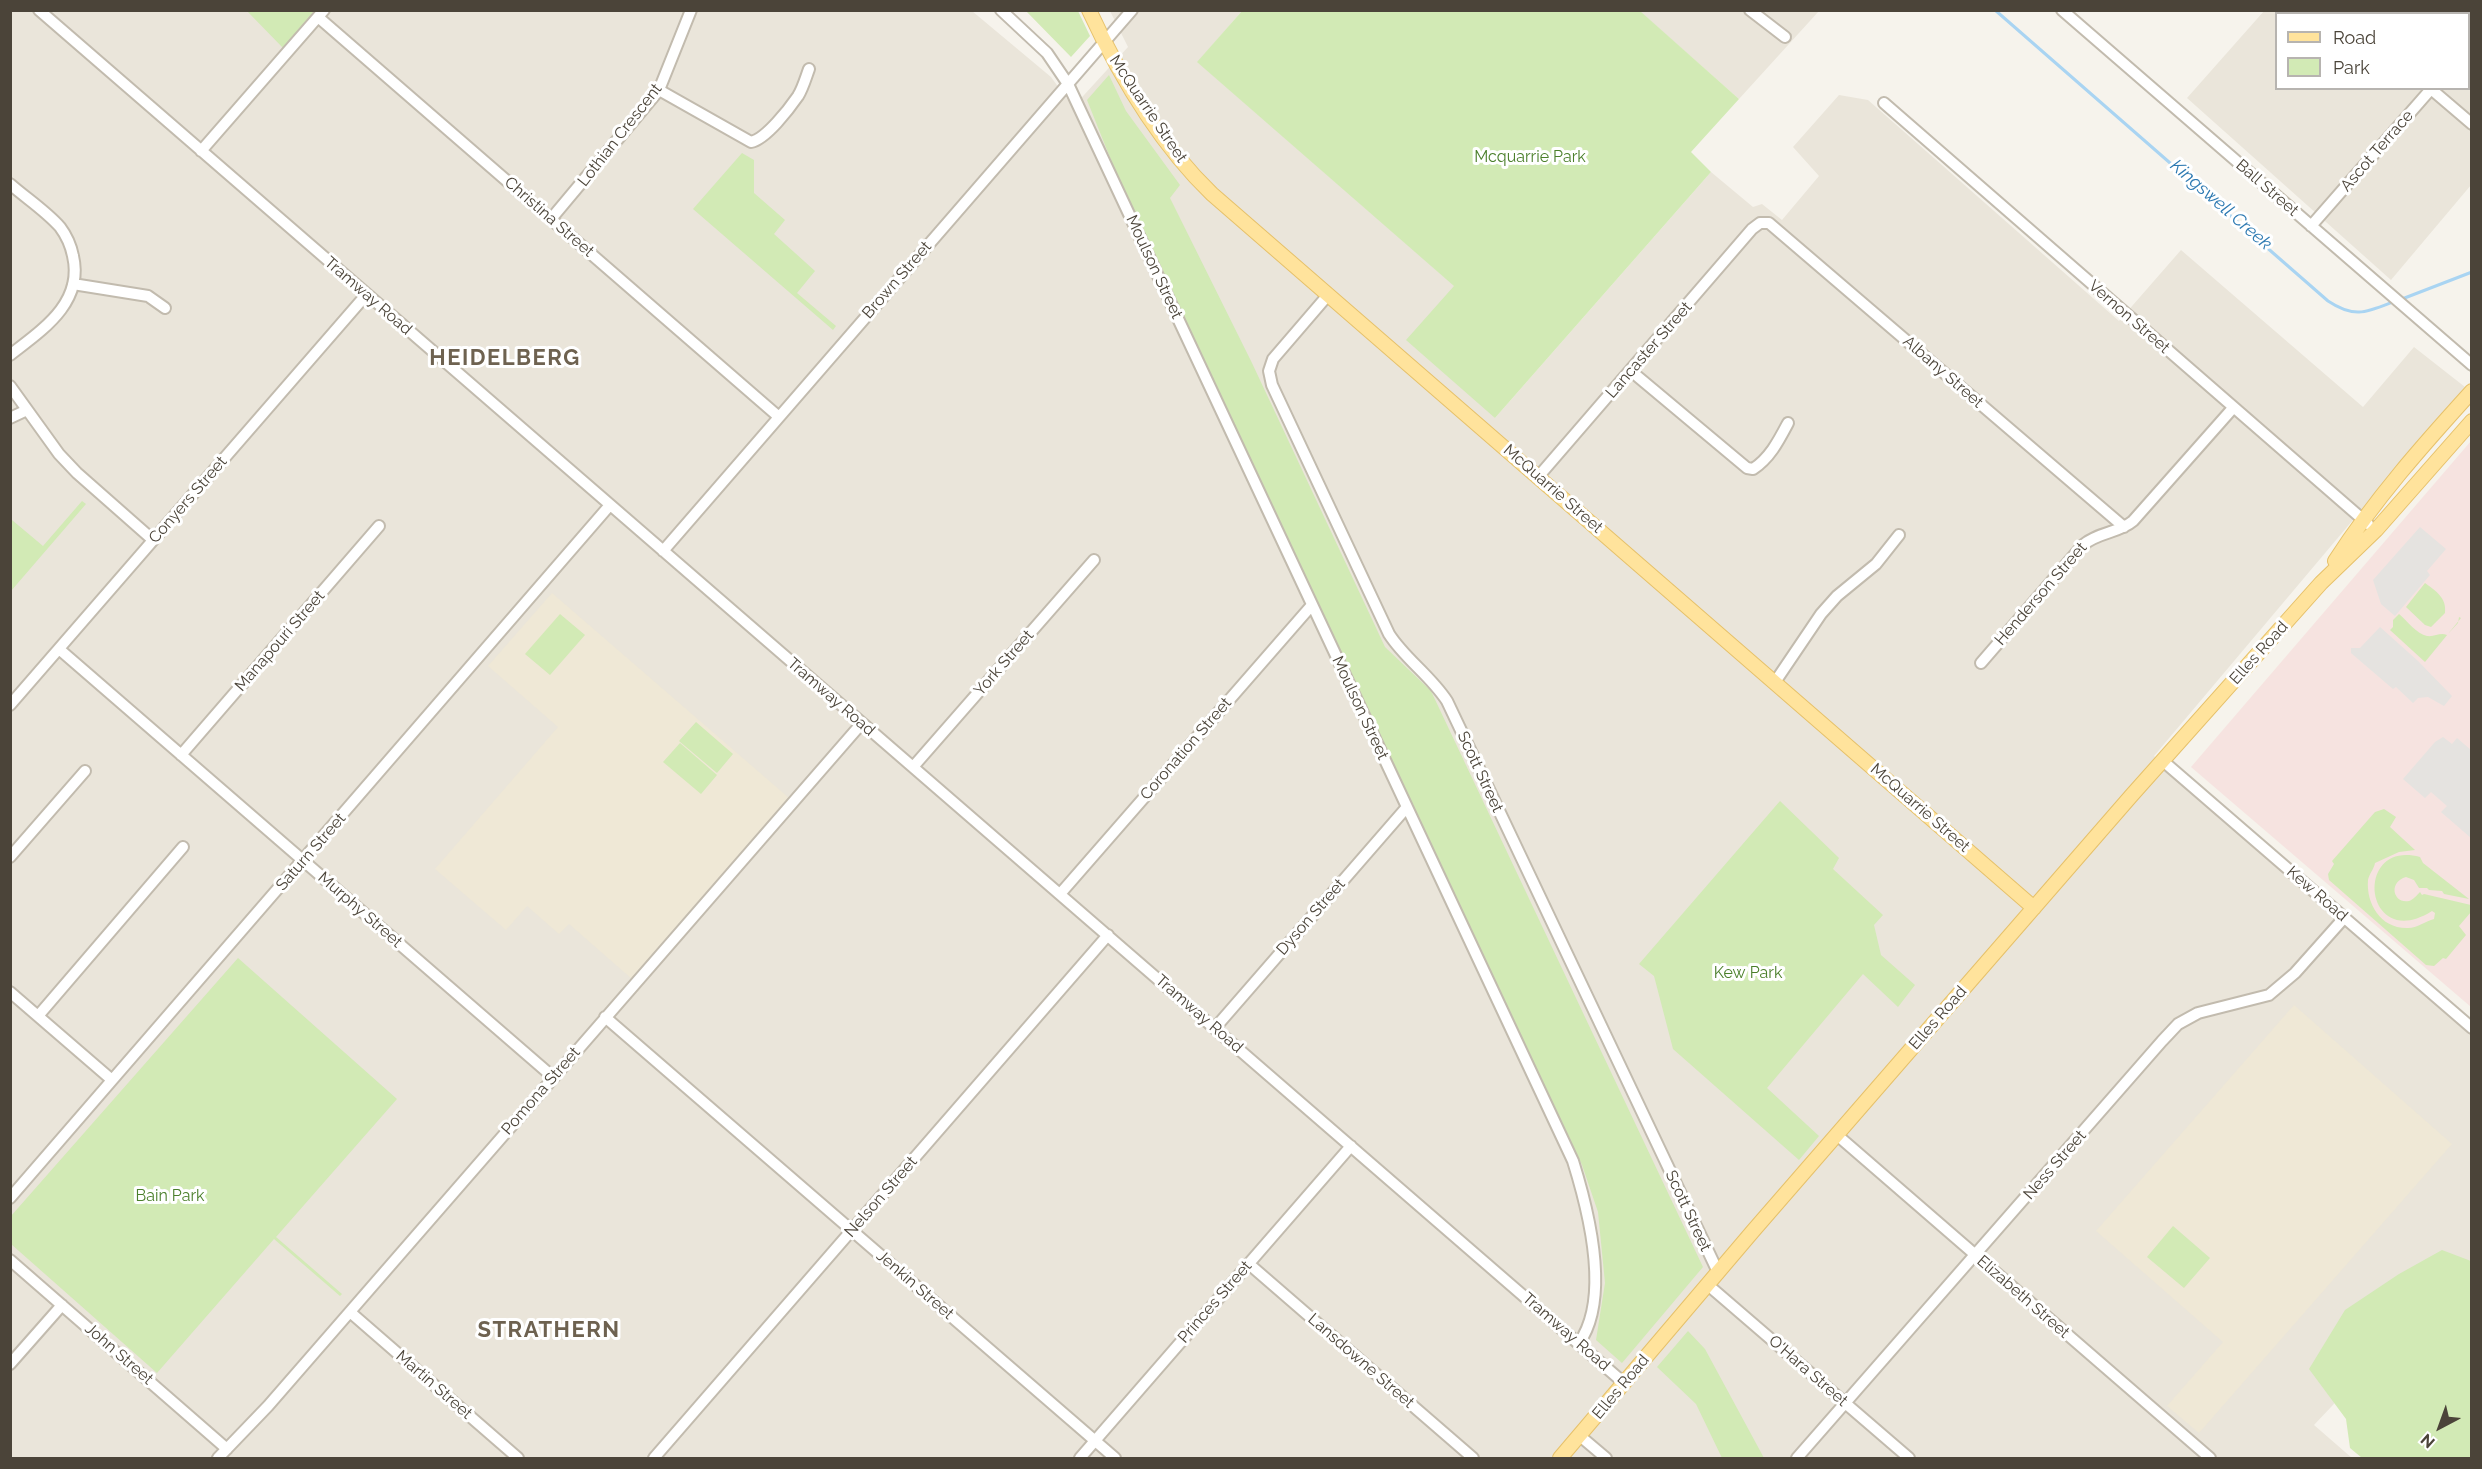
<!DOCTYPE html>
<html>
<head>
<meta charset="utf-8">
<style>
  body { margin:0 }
  #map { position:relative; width:2482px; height:1469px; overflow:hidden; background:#f6f3ec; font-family:Raleway,sans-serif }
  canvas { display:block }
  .frame { position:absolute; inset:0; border:12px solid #4b4439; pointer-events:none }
  .legend { position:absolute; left:2275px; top:12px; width:195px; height:78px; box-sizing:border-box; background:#fff; border:2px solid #b7b4b0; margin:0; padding:8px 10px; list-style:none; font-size:18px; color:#4b4439 }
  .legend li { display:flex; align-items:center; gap:12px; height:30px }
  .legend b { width:30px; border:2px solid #b7b4b0 }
  .north { position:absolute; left:2410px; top:1397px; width:60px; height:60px; -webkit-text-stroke:4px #fff; paint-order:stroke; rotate:221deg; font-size:16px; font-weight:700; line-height:24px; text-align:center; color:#4b4439 }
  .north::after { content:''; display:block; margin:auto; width:21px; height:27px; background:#4b4439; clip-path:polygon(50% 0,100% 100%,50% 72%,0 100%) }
</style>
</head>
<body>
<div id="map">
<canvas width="2482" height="1469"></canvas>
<div class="frame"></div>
<ul class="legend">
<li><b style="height:8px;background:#ffe39c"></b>Road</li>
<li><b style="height:16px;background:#d2eab5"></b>Park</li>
</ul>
<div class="north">N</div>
</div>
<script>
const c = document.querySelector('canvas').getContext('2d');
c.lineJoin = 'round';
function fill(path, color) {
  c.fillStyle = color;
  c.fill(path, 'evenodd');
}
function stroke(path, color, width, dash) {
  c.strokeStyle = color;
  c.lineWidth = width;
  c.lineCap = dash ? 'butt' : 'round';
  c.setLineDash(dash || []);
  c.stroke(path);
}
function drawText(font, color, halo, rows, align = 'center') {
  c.font = font + ' Raleway,sans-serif';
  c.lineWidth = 6;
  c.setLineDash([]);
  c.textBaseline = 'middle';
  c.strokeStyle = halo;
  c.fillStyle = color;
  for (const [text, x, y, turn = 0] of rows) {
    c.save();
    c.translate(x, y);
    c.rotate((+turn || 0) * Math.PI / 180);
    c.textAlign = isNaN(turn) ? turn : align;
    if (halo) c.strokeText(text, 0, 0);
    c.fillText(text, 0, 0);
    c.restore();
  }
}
const residential = new Path2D(`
  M10,11h962l79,66 22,30 55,-60 -18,-36h132l-44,51 257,224 40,132 216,-246 42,35 9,-3 20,16 37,-44 -26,-29 46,-52 29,5 251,221 62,-71 182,157 51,-60 51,40 -311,369 317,279v224l-157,166 38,33h-2341z
  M1639,11h180l-80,88z
  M2264,11h207v174l-80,95 -204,-182zM2276,14h192v74h-192z`);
const education = new Path2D(`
  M552,593l237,205 -157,181 -63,-55 -10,10 -32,-28 -21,24 -71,-61 123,-142 -70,-61z
  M2294,1005l158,139 -253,289 -32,-27 56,-64 -127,-111z`);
const medical = new Path2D(`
  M2471,441v566l-280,-240z`);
const green = new Path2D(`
  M247,11h70l-33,38z
  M1026,11h52l12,25 -19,21z
  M1242,11h398l99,88 -48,53 20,20 -216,246 -89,-78 48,-54 -257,-224z
  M1109,75l17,36 54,74 -10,13 82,165 133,284 46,44 272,576 -81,96 -26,-23 9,-57 -7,-71 -16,-47 -463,-985 -32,-80z
  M742,153l12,7v33l31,27 -11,14 41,37 -18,22 39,33 -3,4 -140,-121z
  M82,501l4,3 -75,87v-70l1,-1 31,26z
  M2425,583c11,8 22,15 20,30l-14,14 -6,-2 -19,-18z
  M560,614l25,21 -35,40 -25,-21z
  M2399,614c8,7 18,20 28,22 8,1 13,-4 20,-1l11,-12 1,-6 2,1 -36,44 -35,-32 3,-3v-7z
  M696,722l37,32 -16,19 -38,-32z
  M680,743l37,32 -16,19 -38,-32z
  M1780,801l59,57 -6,11 50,46 -9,10 7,30 34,30 -17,22 -35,-33 -96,114 52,48 -20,24 -126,-111 -19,-73 -15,-12z
  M2384,809l12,8 -6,10 25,23 -16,2 -24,11c-1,6 -6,11 -7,17 -2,24 13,49 40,48 9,0 18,-7 26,-9l1,-6 -3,-2c-68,43 -80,-72 -12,-54l3,6 46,36 -25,-5 -2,-3 -13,-1 -2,-2h-8l-5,-8 -8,-3c-18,5 -13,27 3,24 4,-1 8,-6 11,-9l2,3 2,-1 47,11v7l-12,14 7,9 -20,24 -3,-1 -9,8 -8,-1 -97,-85 -1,-6 6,-10 -2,-3 43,-49z
  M238,958l159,141 -121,138 66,57 -2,2 -66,-57 -117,134 -146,-129v-28z
  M2173,1226l37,32 -26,30 -37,-31z
  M2442,1250l29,11v197h-109l-12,-10 -4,-29 -37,-50 36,-59 54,-36z
  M1688,1331l17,18 59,109h-42l-26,-54 -39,-37z`);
const parking = new Path2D(`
  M2420,527l26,22 -19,22 3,4 -35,41 -14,-12 -8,-24z
  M2380,627l38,34 34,35 -8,10 -16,-9 -10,1 -5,5 -17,-16 -3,2 -42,-36v-5h9z
  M2443,737l9,7 5,-6 14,12v88l-30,-26 6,-6 -16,-14 -6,6 -22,-19 32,-37z`);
const stream = new Path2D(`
  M1995,10l333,291c27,18 39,11 67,0
  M2402,299l70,-27`);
const minor = new Path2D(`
  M39,10l1585,1373
  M1001,10l46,43 21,31 505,1077c15,48 38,137 6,182
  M1750,10l35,27
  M2062,10l410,355
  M2342,10l3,4
  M318,17l461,400
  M659,90l92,52c15,-3 38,-33 47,-46 5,-8 8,-19 11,-27
  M1884,103l484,421
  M201,151l123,-141
  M10,184c16,14 36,27 50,43 6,8 11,19 13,29 11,47 -31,74 -63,99
  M551,219l108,-129 32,-80
  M2311,226l120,-137 41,35
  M73,284l75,12 17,12
  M1328,295l-55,64 -4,12 3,14 117,249c16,25 41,41 58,67l271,571
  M1631,371l116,97 6,1c17,-11 26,-29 35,-46
  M10,386l49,68 18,19 76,67
  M10,418l17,-8
  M1538,477l214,-248 8,-6h9l355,304
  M663,551l469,-541
  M59,649l494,428
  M1981,663l102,-118c15,-13 36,-12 50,-24l100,-113
  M1775,682l46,-68 16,-18 39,-32 23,-29
  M10,705l356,-410
  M181,755l198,-229
  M2163,761l309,267
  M913,767l181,-207
  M10,857l75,-86
  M1060,894l252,-289
  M10,992l102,88
  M38,1016l145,-169
  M605,1017l510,441
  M1215,1028l192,-221
  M1837,1135l373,323
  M10,1198l600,-693
  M10,1260l217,189
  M1249,1264l224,194
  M1708,1285l201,173
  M350,1312l168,146
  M10,1364l52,-59
  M1580,1436l26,22
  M218,1458l50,-52 594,-683
  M654,1458l454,-523
  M1080,1458l271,-312
  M1797,1458l365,-417 16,-17 20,-11 71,-18 26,-22 49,-55`);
const major = new Path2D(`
  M1089,10c31,67 70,133 123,184l822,714
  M2335,561c40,-62 88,-116 137,-170
  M1560,1458l193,-227 378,-435 190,-213 55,-53 96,-109`);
const streetNames = [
  ["McQuarrie Street",1148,109,56],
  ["Lothian Crescent",620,135,-52],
  ["Ascot Terrace",2377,151,-49],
  ["Ball Street",2267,188,41],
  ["Christina Street",549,217,41],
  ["Moulson Street",1154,267,65],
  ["Brown Street",897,280,-49],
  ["Tramway Road",368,296,41],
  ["Vernon Street",2129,317,41],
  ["Lancaster Street",1649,350,-49],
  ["Albany Street",1943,372,41],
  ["McQuarrie Street",1553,489,41],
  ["Conyers Street",188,500,-49],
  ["Henderson Street",2041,594,-49],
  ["Manapouri Street",280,641,-49],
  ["Elles Road",2259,653,-48],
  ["York Street",1004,663,-49],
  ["Tramway Road",831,697,41],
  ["Moulson Street",1360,708,65],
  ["Coronation Street",1186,749,-49],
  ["Scott Street",1480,772,65],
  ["McQuarrie Street",1920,808,41],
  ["Saturn Street",311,852,-49],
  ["Kew Road",2317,894,41],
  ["Murphy Street",360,910,41],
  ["Dyson Street",1311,917,-49],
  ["Tramway Road",1199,1014,41],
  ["Elles Road",1938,1018,-49],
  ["Pomona Street",541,1091,-49],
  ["Ness Street",2055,1165,-49],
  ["Nelson Street",881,1197,-49],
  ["Scott Street",1688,1211,65],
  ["Jenkin Street",915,1285,41],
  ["Elizabeth Street",2023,1297,41],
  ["Princes Street",1215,1302,-49],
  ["Tramway Road",1566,1332,41],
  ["John Street",119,1354,41],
  ["Lansdowne Street",1361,1361,41],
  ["O'Hara Street",1808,1371,41],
  ["Martin Street",434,1385,41],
  ["Elles Road",1621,1387,-50]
];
const parkNames = [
  ["Mcquarrie Park",1530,157],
  ["Kew Park",1748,973],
  ["Bain Park",170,1196]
];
const waterNames = [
  ["Kingswell Creek",2221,205,41]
];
const districtNames = [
  ["HEIDELBERG",505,358],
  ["STRATHERN",549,1330]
];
fill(residential, '#eae5da');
fill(education, '#efe8d6');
fill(medical, '#f6e3e0');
fill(green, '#d2eab5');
fill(parking, '#e5e3e0');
stroke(stream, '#a9d4f2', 3);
stroke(minor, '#c2bbae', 14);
stroke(major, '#e6c16a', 16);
stroke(minor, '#fff', 10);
stroke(major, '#ffe39c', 14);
drawText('16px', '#4b4439', '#fff', streetNames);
drawText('16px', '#4a7f2a', '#fff', parkNames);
drawText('italic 18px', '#2e7ab2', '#fff', waterNames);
c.letterSpacing = '1.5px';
drawText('bold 22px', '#6e6250', '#fff', districtNames);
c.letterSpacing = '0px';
</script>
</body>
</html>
